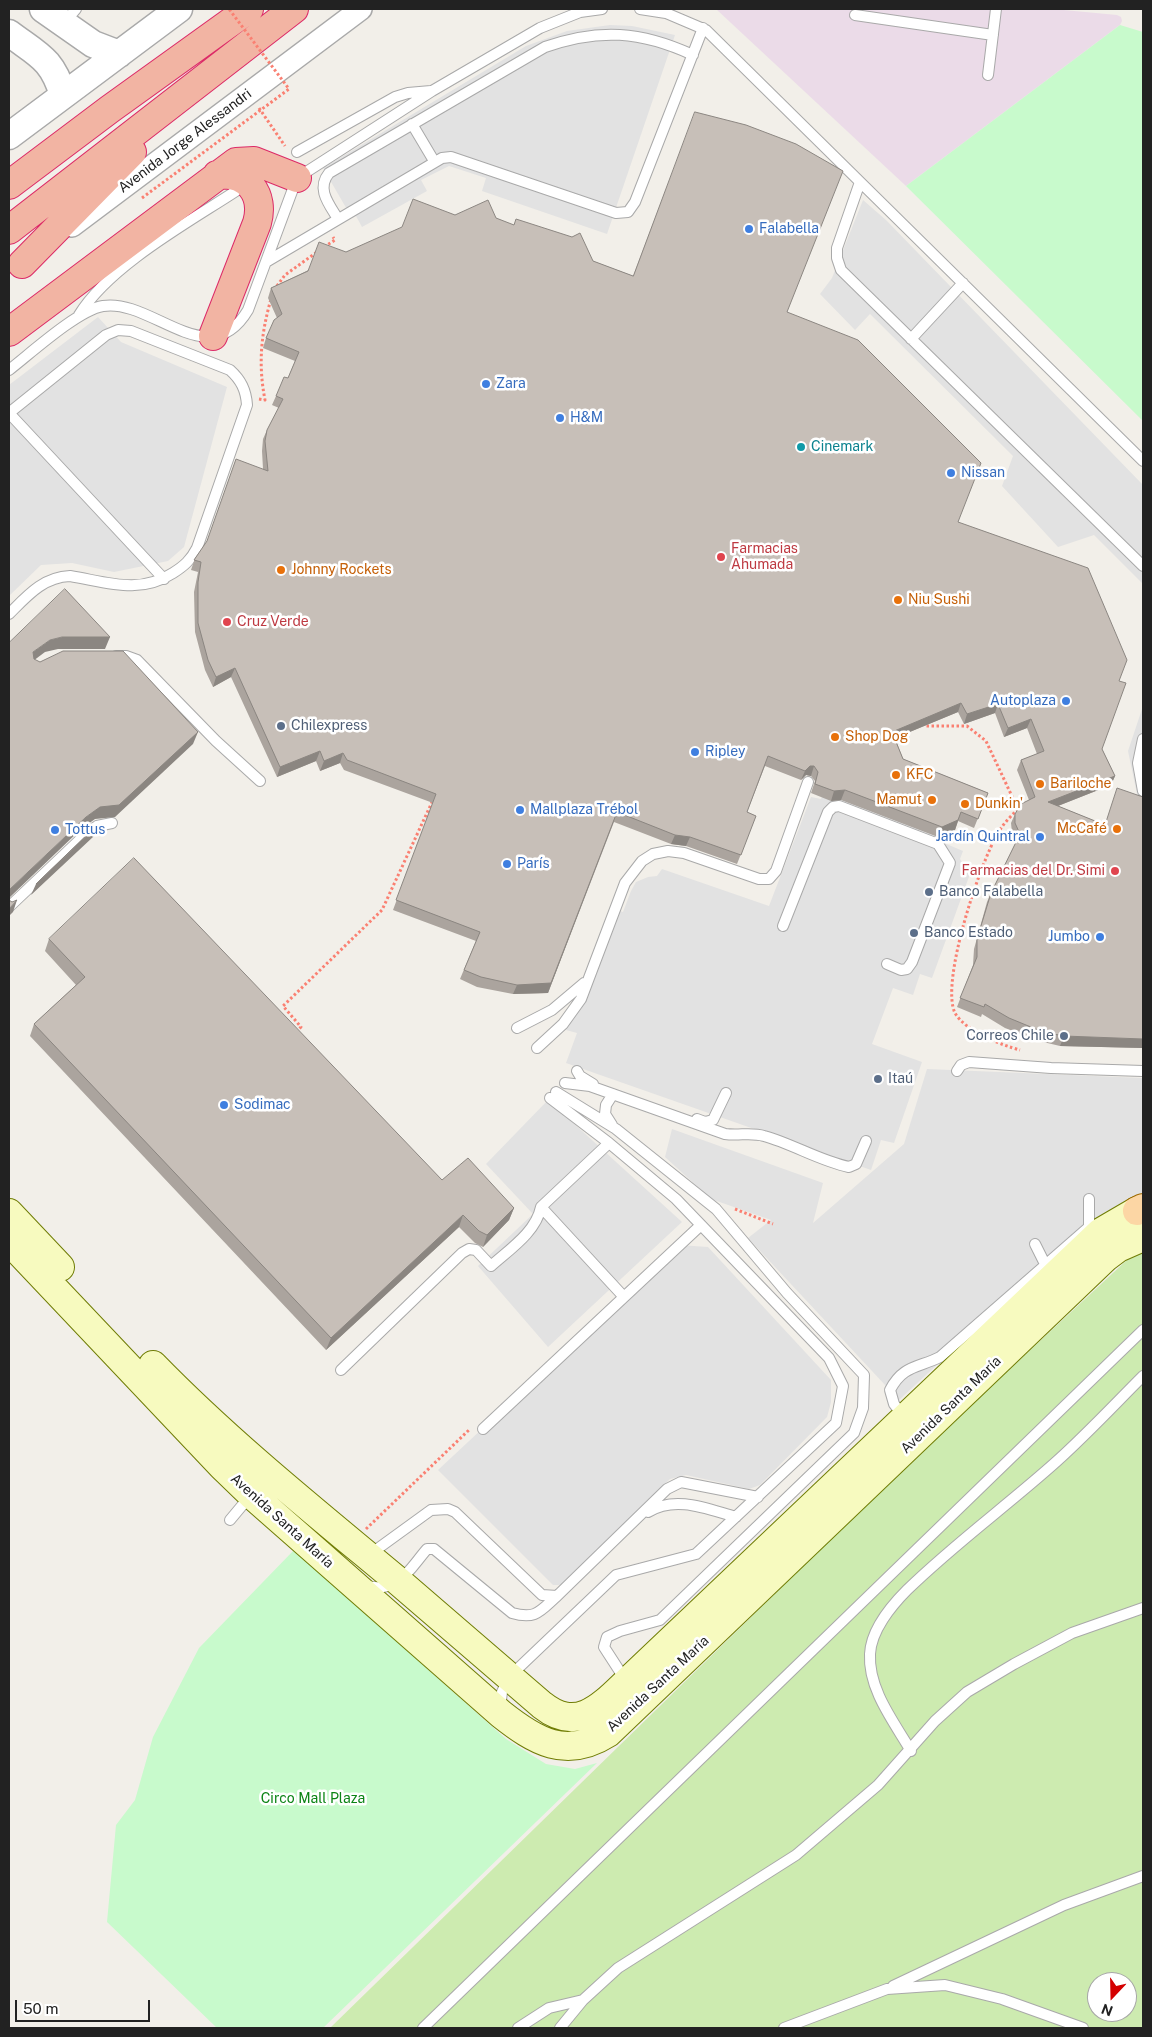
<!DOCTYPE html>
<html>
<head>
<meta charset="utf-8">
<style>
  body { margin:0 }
  #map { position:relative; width:1152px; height:2037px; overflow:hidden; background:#f2efe9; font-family:"Public Sans",sans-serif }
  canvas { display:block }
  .frame { position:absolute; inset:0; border:10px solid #222; pointer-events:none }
  .north { position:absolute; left:1087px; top:1972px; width:50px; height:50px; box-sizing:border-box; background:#fff; border:1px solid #a7a7a7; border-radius:50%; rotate:201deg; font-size:14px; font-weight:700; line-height:20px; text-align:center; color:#222 }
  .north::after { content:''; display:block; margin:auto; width:18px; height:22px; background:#d40000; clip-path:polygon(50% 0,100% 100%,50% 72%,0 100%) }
  .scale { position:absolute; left:15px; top:2000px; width:135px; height:22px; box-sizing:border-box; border:2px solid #222; border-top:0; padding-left:6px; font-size:15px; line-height:18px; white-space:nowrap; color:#222; -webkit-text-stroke:4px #fff; paint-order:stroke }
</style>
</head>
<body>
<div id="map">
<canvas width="1152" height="2037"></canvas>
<div class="frame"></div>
<div class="north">N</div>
<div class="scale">50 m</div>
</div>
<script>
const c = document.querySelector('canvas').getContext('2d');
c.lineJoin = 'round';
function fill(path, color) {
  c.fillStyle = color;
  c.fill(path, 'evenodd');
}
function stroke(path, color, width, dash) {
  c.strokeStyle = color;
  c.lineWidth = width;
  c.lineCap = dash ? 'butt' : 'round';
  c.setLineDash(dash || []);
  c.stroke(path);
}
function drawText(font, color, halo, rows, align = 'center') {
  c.font = font + ' "Public Sans",sans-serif';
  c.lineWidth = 5;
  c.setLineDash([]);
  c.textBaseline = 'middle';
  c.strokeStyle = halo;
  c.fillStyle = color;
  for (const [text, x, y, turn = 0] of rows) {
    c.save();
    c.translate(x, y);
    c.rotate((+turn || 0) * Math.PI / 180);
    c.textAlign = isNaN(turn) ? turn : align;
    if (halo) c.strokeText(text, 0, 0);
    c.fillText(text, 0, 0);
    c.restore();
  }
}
const industrial = new Path2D(`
  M716,9h337l64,6 4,2 1,4 -2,4 -214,161z`);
const grass = new Path2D(`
  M1143,1245v783h-813l580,-566zM1097,1982h30v30h-30z`);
const park = new Path2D(`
  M1120,25l23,7v389l-237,-235z
  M294,1550l212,189 40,25 29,5 22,-6 -274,265h-106l-110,-106 9,-97 19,-25 18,-63 46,-89z`);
const parking = new Path2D(`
  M610,25l22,1 43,9 -68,199 -125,-43 4,-13 -37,-12 -28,14 6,11 -65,36 -6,-11 -4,2 -29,-50 203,-122 41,-15z
  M863,200l23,20 257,265v99l-49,-49 -36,12 -56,-61 11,-30 -143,-142 -15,16 -35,-36 12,-16z
  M98,317l23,25 106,45 -43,160 -16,14 -54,11 -42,-9 -31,2 -32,31v-211z
  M1143,706v95l-5,-2 -10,-48z
  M825,788l122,45 -3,10 19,8 -3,8 10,15 -38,104 -12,-4 -7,21 -20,-7 -21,56 50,18 -28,81 -13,-3 -10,30 -305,-107 11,-30 -11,-3 45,-122 12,4 8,-21 5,-9 12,-5 9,-1 5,-7 107,37 42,-109 10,2z
  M927,1069l216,9v119l-61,33 -183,170 -151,-162 23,-18 -60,-21 -46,-42 7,-28 151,54 -10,40 91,-79z
  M548,1100l134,122 -134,125 -70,-81 55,-52 -47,-50z
  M679,1245l29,2 123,133v22l-4,15 -67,68 -11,4 -63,-14 -16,4 -109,106h-8l-115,-115z`);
const path = new Path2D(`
  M259,108l26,38
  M324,247l11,-7 -2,-3
  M274,290l11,-15 32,-23
  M259,399l6,1c-7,-36 -4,-66 6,-101
  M924,722l2,4h41l19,15 32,68
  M1018,809c-7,7 -15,15 -20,24 -18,30 -58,149 -43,180 10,18 46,32 65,37
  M296,1032l5,-5 -18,-21 99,-96 51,-110
  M735,1209l38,15
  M366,1529l104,-100`);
const service = new Path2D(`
  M640,9l26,4 40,17 437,431
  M855,15l138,20
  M64,23l12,-14
  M988,75l8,-66
  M412,124l22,37
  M297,152l98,-55 13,-4 23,-2
  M860,182l-23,66v10l4,12 302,296
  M338,219c-9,-15 -22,-30 -9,-46l216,-126c54,-19 96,-16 148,8
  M266,262l176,-104 9,-1 165,56 12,-1 7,-10 68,-174
  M79,315c30,-49 108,-92 157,-124
  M911,339l52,-56
  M9,370c22,-17 69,-60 94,-64 49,-8 106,70 145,4l49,-132 135,-87 108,-63 40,-16 22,-3
  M9,413l155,166
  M9,614c18,-18 34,-37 61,-38 37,6 69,19 103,-3 11,-7 18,-13 24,-25l50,-143c-1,-15 -6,-25 -17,-35l-99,-39 -13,-1 -12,5 -97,78
  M116,656h10l11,4 79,81 44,40
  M1143,739l-5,24 5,28
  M9,907l77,-73 11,-8 15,-3
  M783,926l45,-114 5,-5 6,-1 99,38 12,19 -38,99 -5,7 -6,1 -14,-6
  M517,1028l35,-18 32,-27
  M537,1048l26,-24 18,-25 44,-116 17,-22 11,-7 15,-3 16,2 75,26h10l7,-8 32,-89
  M577,1071l3,5 13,8
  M957,1071l4,-6 8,-3 82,6 92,3
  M565,1083l25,3 135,48c14,2 26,-2 39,2 29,8 56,25 85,31l7,-3 10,-23
  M556,1092l60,37 100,80 71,84 77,82 -1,33 -9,25 -194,187 -40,11 -13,6 -3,10 22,34
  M697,1119l8,3 8,-2 13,-27
  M612,1125l-7,-11 1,-9 7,-11
  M541,1207l83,90
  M1035,1244l10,20
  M341,1370l121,-117 7,-4 7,1 15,16c19,-17 45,-34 50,-59l68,-64
  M904,1417l-10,-13 -4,-14c13,-25 28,-22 50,-33l149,-130v-28
  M483,1429l218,-204
  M648,1512c28,-17 59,-3 88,5
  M230,1520l20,-24
  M369,1555l62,-45 17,-1 7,3 87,83 15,1
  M366,1586c33,7 42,-15 61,-37h7l78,64c24,7 28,-2 45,-17l110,-107 14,-7 77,15
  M500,1708l2,-16 7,-15 107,-102 80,-21 140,-131 7,-37 -14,-28 -153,-159 -67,-56 -59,-45
  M911,1751c-17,-29 -43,-62 -41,-97 1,-23 21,-48 37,-64 47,-46 101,-85 150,-129 30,-27 58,-57 86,-85
  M893,1986l171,-81 79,-29
  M423,2028l720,-698
  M518,2028l31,-20 34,-8
  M560,2028l23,-28 35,-32 178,-113 82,-70 57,-64 32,-29 47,-28 58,-31 71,-25
  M784,2028l103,-39 58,-4 57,14 81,29`);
const minor = new Path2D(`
  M72,226l289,-217`);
const tertiary = new Path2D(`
  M43,9l50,35 26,10
  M9,33c29,22 43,25 54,62
  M9,136l170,-127`);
const secondary = new Path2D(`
  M9,1213l51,54
  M9,1241l213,225 30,29 249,219c34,27 65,46 107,19l498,-476 12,-9 25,-11
  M153,1365c76,78 161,146 245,216 48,41 96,83 144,124 35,28 59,2 85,-23l474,-450 36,-21`);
const primary = new Path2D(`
  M1137,1211l6,-3`);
const trunk = new Path2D(`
  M9,185l101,-76 139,-100
  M9,230l285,-221
  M22,264l110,-112
  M9,332l227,-170 18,-1 43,17
  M213,336l44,-113c8,-28 -9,-52 -40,-48`);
const pathBridge = new Path2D(`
  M142,198l147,-109 -60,-80`);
const wall = new Path2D(`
  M455,215l41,3 97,43 40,15 154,36 171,210 161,159 -17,68 13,27 -4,9 -53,21 47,19 38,-28v251l-83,-2 -21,-5 -34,-13 -23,-14 -1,3 -24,-10 16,-42 1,-16 13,-47 4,-9 25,-50 -4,-10 -1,-10 4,-9 14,-14 -12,-30 4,-10 16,-6 -10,-26 -23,9 -9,-24 -31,11 -6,-12 -63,26 8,21 85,34 -14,35 -16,-7 -3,9 -17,7 -97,-37 -10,1 -20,-8 4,-12 -4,-5 -5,-1 -5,5 -36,-14 -18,46 9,4 -19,48 -51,-18 -15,-2 -57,-22 -66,171 -35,1 -36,-7 -17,-8 16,-38 -83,-31 40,-107 -89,-33 -4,-7 -20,8 -4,-10 -39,16 -46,-100 -18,10 -8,-17 -10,-38 -1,-40 4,-20 -7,-2 4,-12 68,-89 -1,-18 1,-12 4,-9 12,-22 -7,-3 4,-9 12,-18 7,-17 -32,-13 3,-10 11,-20 -9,-20 3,-10 75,-36z
  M49,939l393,241 72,28 -5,12 -26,27 -8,-4 -16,-16 -133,123 -296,-314 4,-12 42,-39 -31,-34z`);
const shadedWall = new Path2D(`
  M62,637h48l-5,12h-47l-13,3 -16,12 4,-12 17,-12z
  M235,668l-4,9 -18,10 3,-10z
  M961,703l-3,9 -70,29 4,-9z
  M998,704l-3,9 -31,11 3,-10z
  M1031,719l-4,9 -23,9 4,-9z
  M198,732l-5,12 -78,73 -20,2 -14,10 -72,69v-8l77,-73z
  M320,751l-4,10 -39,16 3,-10z
  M343,753l-3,10 -20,8 4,-10z
  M810,766h4l-3,10 -5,-1 -5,5 4,-9z
  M1115,776l-4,9 -66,26 3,-9z
  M845,790l-4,10 -10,1 3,-10z
  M617,812l-69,181 -35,1 4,-9z
  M961,812l-6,18 -17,7 4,-10z
  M98,825l-5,12 -62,58 5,-11z
  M675,835l15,2 -4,9 -15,-2z
  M17,900l-4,12 -4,4v-7z
  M1064,1036l79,3v9l-83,-2z
  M514,1208l-5,12 -26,27 4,-12z
  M463,1215l-4,12 -133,123 5,-12z`);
const building = new Path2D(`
  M695,112l51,13 50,19 47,27 -56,141 71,28 123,123 -23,59 130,46 39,92 -8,21 7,2 -24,66 13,27 -67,26 57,23 12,-37 26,9v242l-79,-3 -21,-4 -34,-14 -24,-14 -1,3 -24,-9 17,-41v-18l14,-46 29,-59 -5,-11v-9l6,-10 14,-7 -14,-37 23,-9 -13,-32 -23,9 -10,-24 -31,10 -6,-11 -69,29 11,27 85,34 -10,26 -17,-7 -3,8 -16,7 -97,-37 -11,1 -19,-7 3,-12 -4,-6h-4l-5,5 -37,-15 -21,56 9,4 -15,39 -51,-18 -15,-2 -58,-23 -66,171 -34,2 -36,-8 -17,-7 16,-38 -84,-32 40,-106 -89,-34 -4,-7 -19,8 -4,-10 -40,16 -45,-99 -19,9 -8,-17 -10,-37v-41l3,-20 -7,-2 13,-19 29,-82 32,12 -3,-30 2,-11 16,-31 -7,-3 8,-19 4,1 11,-26 -33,-14 8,-18 8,-6 -11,-26 37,-17 11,-29 27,10 56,-25 11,-28 42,16 33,-15 8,18 18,7 2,-6 56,18 8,-4 13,28 40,15z
  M65,589l45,48h-48l-12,3 -17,12 1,7 6,3 23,-11h60l75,81 -79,73 -19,2 -14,10 -77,73v-247z
  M98,825l-62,59 59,-57z
  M134,858l308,322 26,-22 46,50 -27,27 -8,-4 -16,-16 -132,123 -297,-314 51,-47 -36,-38z
  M9,900l3,2 5,-2 -8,9z`);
const markers = [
  [749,229,5,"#3f7fe0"],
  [486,384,5,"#3f7fe0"],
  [560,418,5,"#3f7fe0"],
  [801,447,5,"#0f9aa8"],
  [951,473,5,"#3f7fe0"],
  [721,557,5,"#e0444e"],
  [281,570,5,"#e8710a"],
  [898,600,5,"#e8710a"],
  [227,622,5,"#e0444e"],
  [1066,701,5,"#3f7fe0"],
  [281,726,5,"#5c6f8a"],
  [835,737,5,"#e8710a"],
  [695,752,5,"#3f7fe0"],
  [896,775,5,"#e8710a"],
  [1040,784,5,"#e8710a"],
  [932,800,5,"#e8710a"],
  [965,804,5,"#e8710a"],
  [520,810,5,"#3f7fe0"],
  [1117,829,5,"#e8710a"],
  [55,830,5,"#3f7fe0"],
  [1040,837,5,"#3f7fe0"],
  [507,864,5,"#3f7fe0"],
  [1115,871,5,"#e0444e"],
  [929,892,5,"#5c6f8a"],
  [914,933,5,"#5c6f8a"],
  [1100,937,5,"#3f7fe0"],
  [1064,1036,5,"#5c6f8a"],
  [878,1079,5,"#5c6f8a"],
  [224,1105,5,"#3f7fe0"]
];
const streetNames = [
  ["Avenida Jorge Alessandri",185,141,-37],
  ["Avenida Santa María",951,1405,-44],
  ["Avenida Santa María",282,1521,42],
  ["Avenida Santa María",658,1684,-43]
];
const shopNames = [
  ["Falabella",759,229],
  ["Zara",496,384],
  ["H&M",570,418],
  ["Nissan",961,473],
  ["Autoplaza",1056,701,"right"],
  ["Ripley",705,752],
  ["Mallplaza Trébol",530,810],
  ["Tottus",65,830],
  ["Jardín Quintral",1030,837,"right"],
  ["París",517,864],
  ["Jumbo",1090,937,"right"],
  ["Sodimac",234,1105]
];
const cultureNames = [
  ["Cinemark",811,447]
];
const healthNames = [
  ["Farmacias",731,549],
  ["Ahumada",731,565],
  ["Cruz Verde",237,622],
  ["Farmacias del Dr. Simi",1105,871,"right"]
];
const foodNames = [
  ["Johnny Rockets",291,570],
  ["Niu Sushi",908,600],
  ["Shop Dog",845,737],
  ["KFC",906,775],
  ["Bariloche",1050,784],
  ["Mamut",922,800,"right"],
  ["Dunkin'",975,804],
  ["McCafé",1107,829,"right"]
];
const serviceNames = [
  ["Chilexpress",291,726],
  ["Banco Falabella",939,892],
  ["Banco Estado",924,933],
  ["Correos Chile",1054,1036,"right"],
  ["Itaú",888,1079]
];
const parkNames = [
  ["Circo Mall Plaza",313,1799]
];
fill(industrial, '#ebdbe8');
fill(grass, '#cdebb0');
fill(park, '#c8facc');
fill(parking, '#e2e2e2');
stroke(service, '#a9a9a9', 12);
stroke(minor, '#a9a9a9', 24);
stroke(tertiary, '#a9a9a9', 29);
stroke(secondary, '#707d05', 30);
stroke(primary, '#a06b00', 30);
stroke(trunk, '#dc2a67', 30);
stroke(path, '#fa8072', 3, [2.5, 2.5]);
stroke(service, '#fff', 10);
stroke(minor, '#fff', 21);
stroke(tertiary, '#fff', 26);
stroke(secondary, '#f7fabf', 28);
stroke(primary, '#fcd6a4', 28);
stroke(trunk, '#f2b4a3', 28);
stroke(pathBridge, '#fa8072', 3, [2.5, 2.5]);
fill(wall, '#aba49e');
fill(shadedWall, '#8b8681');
fill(building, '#c7bfb8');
stroke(building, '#8b8681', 1);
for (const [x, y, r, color] of markers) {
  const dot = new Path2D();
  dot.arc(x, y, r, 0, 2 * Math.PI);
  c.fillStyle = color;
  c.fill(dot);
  stroke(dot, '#fff', 2);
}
drawText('14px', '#222', '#fff', streetNames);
drawText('14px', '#366cbe', '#fff', shopNames, 'left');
drawText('14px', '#0d838f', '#fff', cultureNames, 'left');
drawText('14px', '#be3a42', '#fff', healthNames, 'left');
drawText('14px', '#c56008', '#fff', foodNames, 'left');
drawText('14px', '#4e5e75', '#fff', serviceNames, 'left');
drawText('14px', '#0c8416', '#fff', parkNames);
</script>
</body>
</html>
